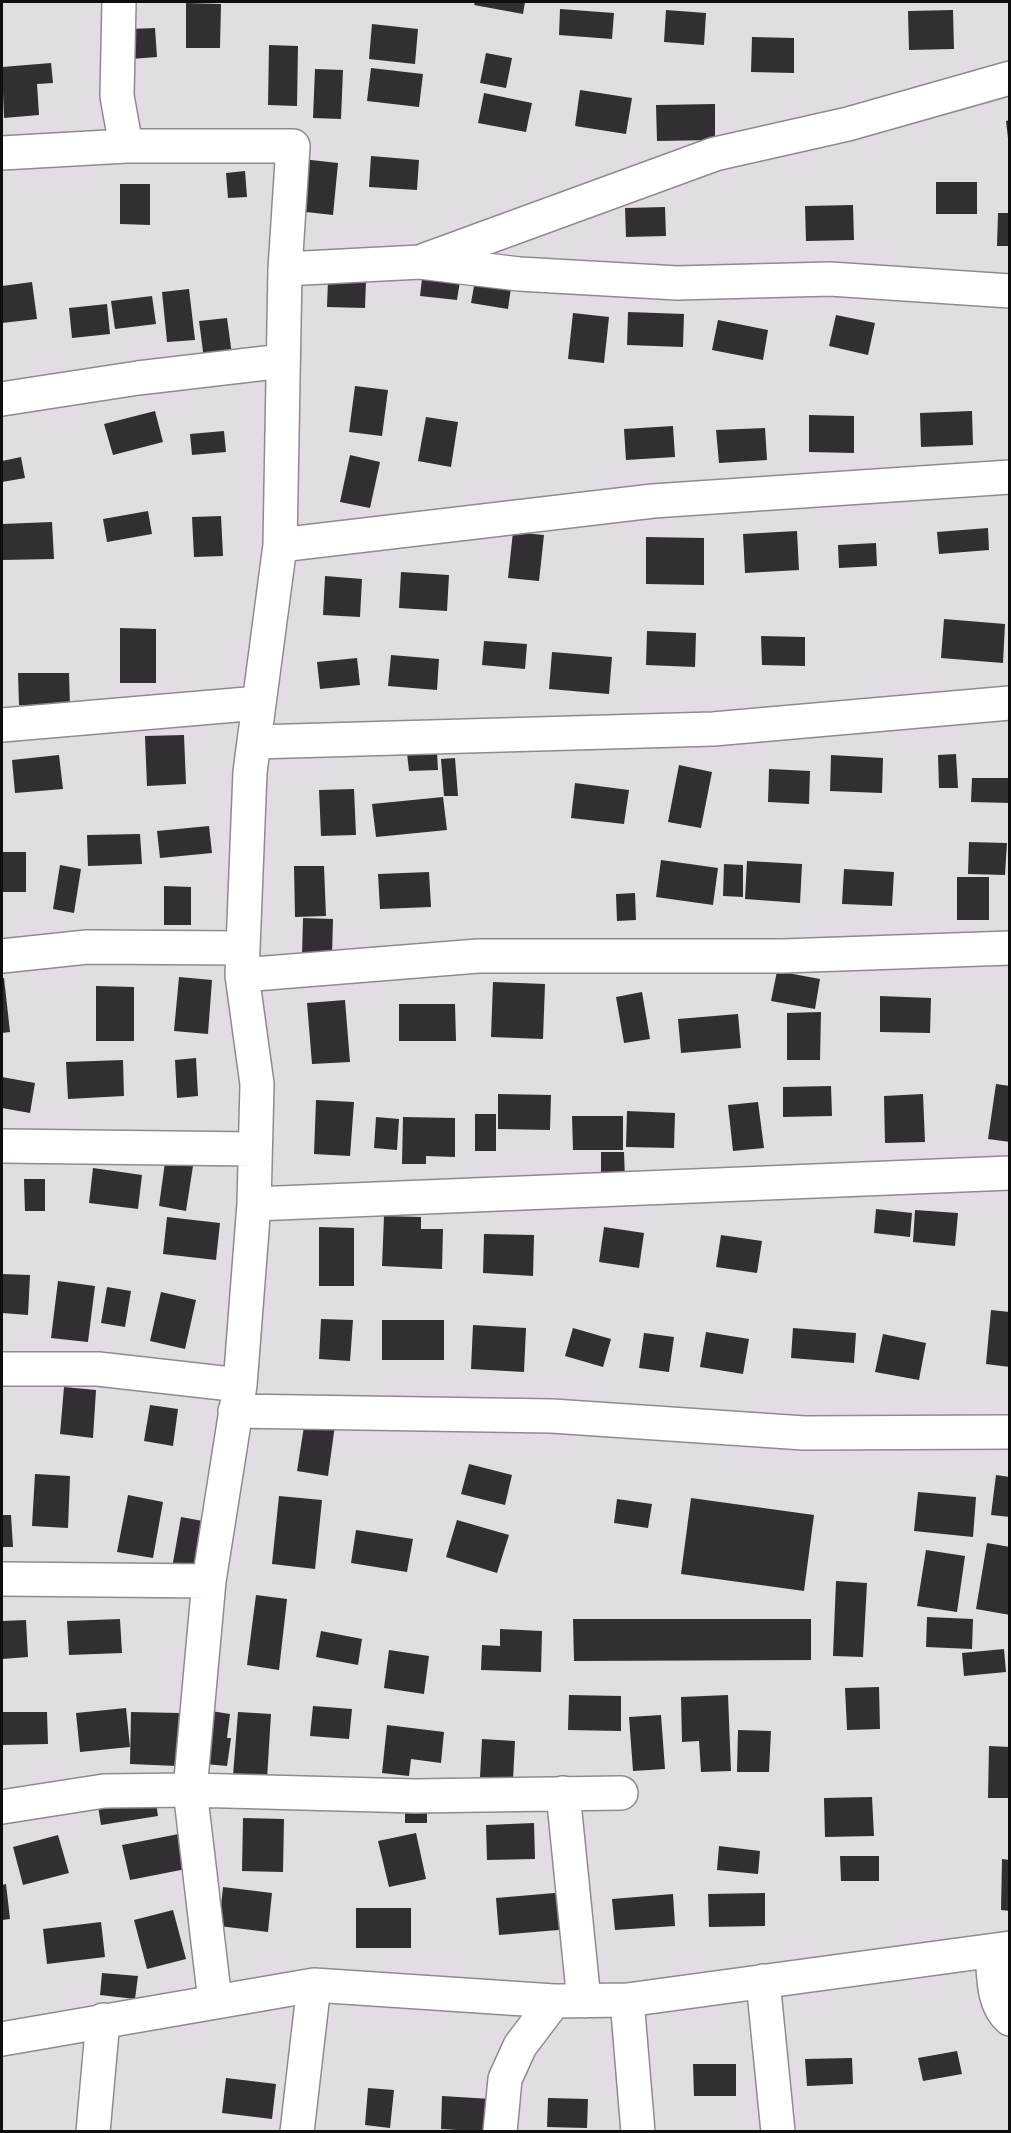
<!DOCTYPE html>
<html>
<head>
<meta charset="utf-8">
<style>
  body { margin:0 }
  #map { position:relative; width:1011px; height:2133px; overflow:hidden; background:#e2dde2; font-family:Karla,sans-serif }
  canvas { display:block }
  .frame { position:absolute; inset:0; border:3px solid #0f0d0f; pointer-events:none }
</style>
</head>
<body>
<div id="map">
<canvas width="1011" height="2133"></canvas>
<div class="frame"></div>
</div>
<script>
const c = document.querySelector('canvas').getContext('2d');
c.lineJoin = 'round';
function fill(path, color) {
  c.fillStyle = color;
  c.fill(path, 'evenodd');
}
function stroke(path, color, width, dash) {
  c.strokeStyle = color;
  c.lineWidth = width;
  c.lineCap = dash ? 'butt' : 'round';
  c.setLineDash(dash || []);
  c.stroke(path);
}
const building = new Path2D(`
  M475,2h50l-2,12 -49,-9z
  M186,3l35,1 -1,44h-34z
  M560,9l54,4 -2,26 -53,-4z
  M666,10l40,3 -2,32 -40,-3z
  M953,10l1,39 -45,1 -1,-39z
  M372,24l46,5 -3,35 -46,-5z
  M155,28l2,29 -26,2 -2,-30z
  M752,37l42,1v35l-43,-1z
  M269,45l29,1 -1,60 -29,-1z
  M486,53l26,5 -6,30 -26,-5z
  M51,63l2,20 -16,1 2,31 -35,3 -2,-51z
  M371,68l52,6 -4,33 -52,-6z
  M315,69l28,1 -2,49 -28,-1z
  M580,90l52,8 -6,36 -51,-8z
  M484,93l48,10 -6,29 -48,-9z
  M715,104v36l-58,1 -1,-36z
  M1010,120v18h-2l-2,-17z
  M371,156l48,4 -2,30 -48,-3z
  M302,159l36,4 -5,52 -36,-4z
  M245,171l2,26 -19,1 -2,-25z
  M936,182h41v32h-41z
  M120,184h30v41l-30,-1z
  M853,205l1,35 -48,1 -1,-35z
  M665,207l1,29 -40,1 -1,-29z
  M998,213h12v33h-13z
  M423,270l38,5 -4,25 -37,-4z
  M476,275l36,6 -4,28 -37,-6z
  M328,280l38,1 -1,27 -38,-1z
  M32,282l5,37 -35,4v-37z
  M189,289l6,51 -28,2 -5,-50z
  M152,296l4,28 -41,5 -4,-28z
  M107,304l3,30 -38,4 -3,-30z
  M628,312l56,2 -1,33 -56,-2z
  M573,313l36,4 -5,46 -36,-4z
  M836,315l39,8 -7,32 -39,-9z
  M227,318l5,37 -28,4 -5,-38z
  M718,320l50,10 -5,30 -51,-10z
  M355,386l33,4 -6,46 -33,-4z
  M155,411l8,31 -50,13 -9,-31z
  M972,411l1,34 -52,2 -1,-34z
  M809,415l45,1v37l-45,-1z
  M426,417l32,5 -7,45 -33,-6z
  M673,426l2,31 -49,3 -2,-31z
  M765,428l2,32 -48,3 -3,-33z
  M224,431l2,21 -34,3 -2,-21z
  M350,455l30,7 -10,46 -30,-6z
  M21,457l4,21 -23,4v-21z
  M148,511l4,23 -45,8 -4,-23z
  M221,516l2,40 -29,1 -2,-40z
  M52,522l2,37 -52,1v-36z
  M988,528l1,22 -50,4 -2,-22z
  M797,531l2,39 -54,3 -2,-39z
  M513,532l31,3 -5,46 -31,-3z
  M646,537l58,1v47l-58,-1z
  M876,543l1,23 -38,2 -1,-23z
  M401,572l48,3 -2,36 -48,-3z
  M325,576l37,3 -2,38 -37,-2z
  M944,619l61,5 -2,39 -62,-5z
  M120,628l36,1v54h-36z
  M647,631l49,2 -1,34 -49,-2z
  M761,636l44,1v29l-43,-1z
  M484,641l43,3 -2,25 -43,-4z
  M552,652l60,5 -3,37 -60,-5z
  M391,655l48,4 -2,31 -49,-4z
  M357,658l3,27 -40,4 -3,-27z
  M18,673h51l1,32h-51z
  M184,735l2,49 -39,2 -2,-50z
  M437,752l1,18 -29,1 -2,-18z
  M956,754l2,34h-19l-1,-33z
  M59,755l4,34 -48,4 -3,-33z
  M831,755l52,3 -1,35 -52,-2z
  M455,758l3,38h-14l-3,-37z
  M679,765l33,7 -11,56 -33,-6z
  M769,769l41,2 -1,33 -41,-2z
  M972,778h38v25l-39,-1z
  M575,783l54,7 -5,34 -53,-6z
  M354,789l2,46 -35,1 -2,-46z
  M443,797l4,33 -71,7 -4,-33z
  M209,826l3,27 -52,5 -3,-27z
  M140,834l2,30 -54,2 -1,-31z
  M969,842l38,1 -2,32 -37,-1z
  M2,852h24v40h-24z
  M661,860l57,8 -5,37 -57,-8z
  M747,861l55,3 -2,39 -55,-4z
  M724,864l19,1v32l-20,-1z
  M60,865l21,4 -7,44 -21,-4z
  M294,866h30l2,50 -31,1z
  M844,869l50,3 -2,34 -50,-2z
  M429,872l2,35 -51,2 -2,-35z
  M957,877h32v43h-32z
  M164,886l27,1v38h-27z
  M635,893l1,27 -19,1 -1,-27z
  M303,918l30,1 -1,37h-30z
  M777,971l43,8 -5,30 -44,-8z
  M179,977l33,3 -4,54 -34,-3z
  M2,978h2l6,54 -8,1z
  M493,982l52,2 -2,55 -52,-2z
  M96,986l38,1v54h-38z
  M642,992l8,47 -26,4 -8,-46z
  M880,996l51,2 -1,35 -50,-1z
  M345,1000l5,62 -38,2 -5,-61z
  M399,1004h56l1,37h-57z
  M821,1012l-1,48h-33v-47z
  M738,1014l3,34 -60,5 -3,-34z
  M196,1058l2,38 -21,2 -2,-38z
  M123,1060l1,36 -56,3 -2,-37z
  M2,1077l33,6 -5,30 -28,-5z
  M996,1084l14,2v56l-22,-3z
  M831,1086l1,30 -49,1v-30z
  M498,1094l53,1 -1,35 -52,-1z
  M923,1094l2,48 -40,1 -1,-47z
  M316,1100l38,2 -4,54 -36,-2z
  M758,1102l6,46 -31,3 -5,-46z
  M627,1111l48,2 -1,35 -48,-1z
  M475,1114h21v37h-21z
  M572,1116h51v34h-50z
  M376,1117l23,2 -2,31 -23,-2z
  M403,1117l52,1v39l-29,-1v8h-24z
  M601,1152h23l1,27h-24z
  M165,1162l28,4 -7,45 -27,-5z
  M93,1168l49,7 -4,34 -49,-6z
  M24,1179h21v32h-20z
  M876,1209l36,4 -2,24 -36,-4z
  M915,1210l43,3 -3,33 -42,-4z
  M384,1216l37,1v12h22l-1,40 -60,-3z
  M167,1217l53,6 -4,37 -53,-6z
  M319,1227l35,1v58h-35z
  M604,1227l40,6 -5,35 -40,-6z
  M484,1234l50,1 -1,41 -50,-3z
  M721,1235l41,6 -5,32 -41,-6z
  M2,1274l28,1 -2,40 -26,-2z
  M58,1281l37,5 -7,56 -37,-4z
  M107,1287l24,4 -6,36 -24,-4z
  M161,1292l35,8 -11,49 -35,-8z
  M991,1310l19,2v55l-24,-3z
  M321,1319l32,1 -3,41 -31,-2z
  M382,1320h62v40h-62z
  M473,1325l53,3 -2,44 -53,-3z
  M573,1328l38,11 -8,28 -38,-11z
  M793,1328l63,5 -2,30 -63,-5z
  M706,1332l43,7 -6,35 -43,-7z
  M644,1333l30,4 -5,35 -30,-4z
  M883,1334l43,9 -7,37 -44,-8z
  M64,1387l32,3 -3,48 -33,-4z
  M150,1405l28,4 -5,37 -29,-5z
  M305,1420l30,5 -7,51 -31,-5z
  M469,1464l43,11 -7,30 -44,-11z
  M35,1474l35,2 -2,52 -36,-2z
  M996,1475l14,2v40l-19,-2z
  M918,1492l58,5 -3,40 -59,-6z
  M128,1495l35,7 -10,56 -36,-6z
  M279,1496l43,4 -7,69 -43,-5z
  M691,1498l123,17 -10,76 -123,-17z
  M617,1499l35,5 -4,24 -34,-5z
  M2,1515h9l2,32h-11z
  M181,1517l27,5 -8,50 -28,-4z
  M457,1520l52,15 -12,38 -51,-16z
  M356,1530l57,9 -6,33 -56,-9z
  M987,1543l23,4v68l-34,-6z
  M926,1550l39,6 -8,56 -40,-6z
  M836,1581l31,2 -4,74 -30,-1z
  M256,1595l31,4 -8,71 -32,-5z
  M927,1617l46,2 -1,30 -46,-2z
  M120,1619l2,34 -53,2 -2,-34z
  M573,1619h238v41l-237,1z
  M26,1620l2,37 -26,2v-38z
  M500,1629l42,2 -1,41 -60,-2 1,-25 18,1z
  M321,1631l41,8 -4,26 -42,-8z
  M1004,1649l2,23 -42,4 -2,-23z
  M389,1650l40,6 -5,38 -40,-6z
  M879,1687l1,42 -33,1 -2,-42z
  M569,1695l52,1v35l-53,-1z
  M728,1695l3,76 -30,1 -2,-31 -17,1 -1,-45z
  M313,1706l39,3 -3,30 -39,-3z
  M126,1708l4,39 -50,5 -4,-39z
  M211,1711l19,3 -3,24h4l-4,28 -22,-2z
  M2,1712h45l1,32 -46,1z
  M131,1712l48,1 -2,53 -47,-2z
  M238,1712l33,2 -4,65 -34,-3z
  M661,1715l4,54 -32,2 -4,-54z
  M387,1725l57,7 -3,31 -30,-4 -2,17 -27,-3z
  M738,1730l33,1 -2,41h-32z
  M482,1739l33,2 -2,39 -33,-3z
  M989,1746l21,1v51h-22z
  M155,1796l3,20 -57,9 -3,-19z
  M872,1797l2,39 -49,1 -1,-39z
  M405,1806h22v17h-22z
  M243,1818l41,1 -1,53 -41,-1z
  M534,1823l1,36 -48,1 -1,-35z
  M184,1833l7,35 -61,12 -8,-35z
  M416,1833l10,46 -37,8 -11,-46z
  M58,1835l11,38 -46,12 -10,-38z
  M719,1846l41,5 -2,23 -41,-4z
  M840,1856h39v25h-38z
  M1002,1859l8,1v51l-9,-1z
  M6,1884l4,35 -8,1v-35z
  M223,1887l49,6 -4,39 -49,-6z
  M566,1892l4,37 -71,6 -3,-37z
  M765,1893v33l-56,1 -1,-33z
  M673,1894l2,32 -60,4 -3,-31z
  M356,1908h55v40h-55z
  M173,1910l13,49 -39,10 -13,-49z
  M101,1922l4,35 -58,7 -4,-35z
  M102,1973l36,3 -3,23 -35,-4z
  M957,2051l5,23 -39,7 -5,-23z
  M852,2058l1,26 -46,2 -2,-27z
  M693,2064h43v32h-42z
  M226,2078l50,6 -4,35 -50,-6z
  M368,2088l26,2 -4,38 -25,-3z
  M442,2096l49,3 -2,33 -48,-3z
  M548,2098l40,1 -1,29 -40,-1z`);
const minor = new Path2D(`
  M119,2l-2,94 9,50
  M2,153l124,-7h167l-8,123 -5,276 -30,227 -7,176 -1,27 15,109 -3,120 -14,181 -31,196 -19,209 25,211
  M425,260l290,-106 133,-30 162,-46
  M285,269l135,-7 99,12 158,9 153,-4 180,12
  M2,399l136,-21 145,-17
  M280,545l373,-44 357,-24
  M2,725l257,-22
  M255,742l458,-13 297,-26
  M2,956l85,-9 156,1
  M242,975l236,-19h305l227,-8
  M2,1146l252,3
  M254,1204l756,-31
  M2,1369h96l142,16
  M235,1411l317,5 252,17 206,-1
  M2,1579l207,2
  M563,1793l21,208
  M2,1807l102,-16 86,-1 225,6 206,-3
  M992,1952c2,22 0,52 18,67
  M763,1981l15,151
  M627,2000l11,132
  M2,2039l312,-54 240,16 73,-1 383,-52
  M93,2132l10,-112
  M297,2132l17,-147
  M500,2132l5,-53 15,-33 34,-45`);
fill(building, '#322e33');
stroke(minor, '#8f8a8f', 36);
stroke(minor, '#fff', 33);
</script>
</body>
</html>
